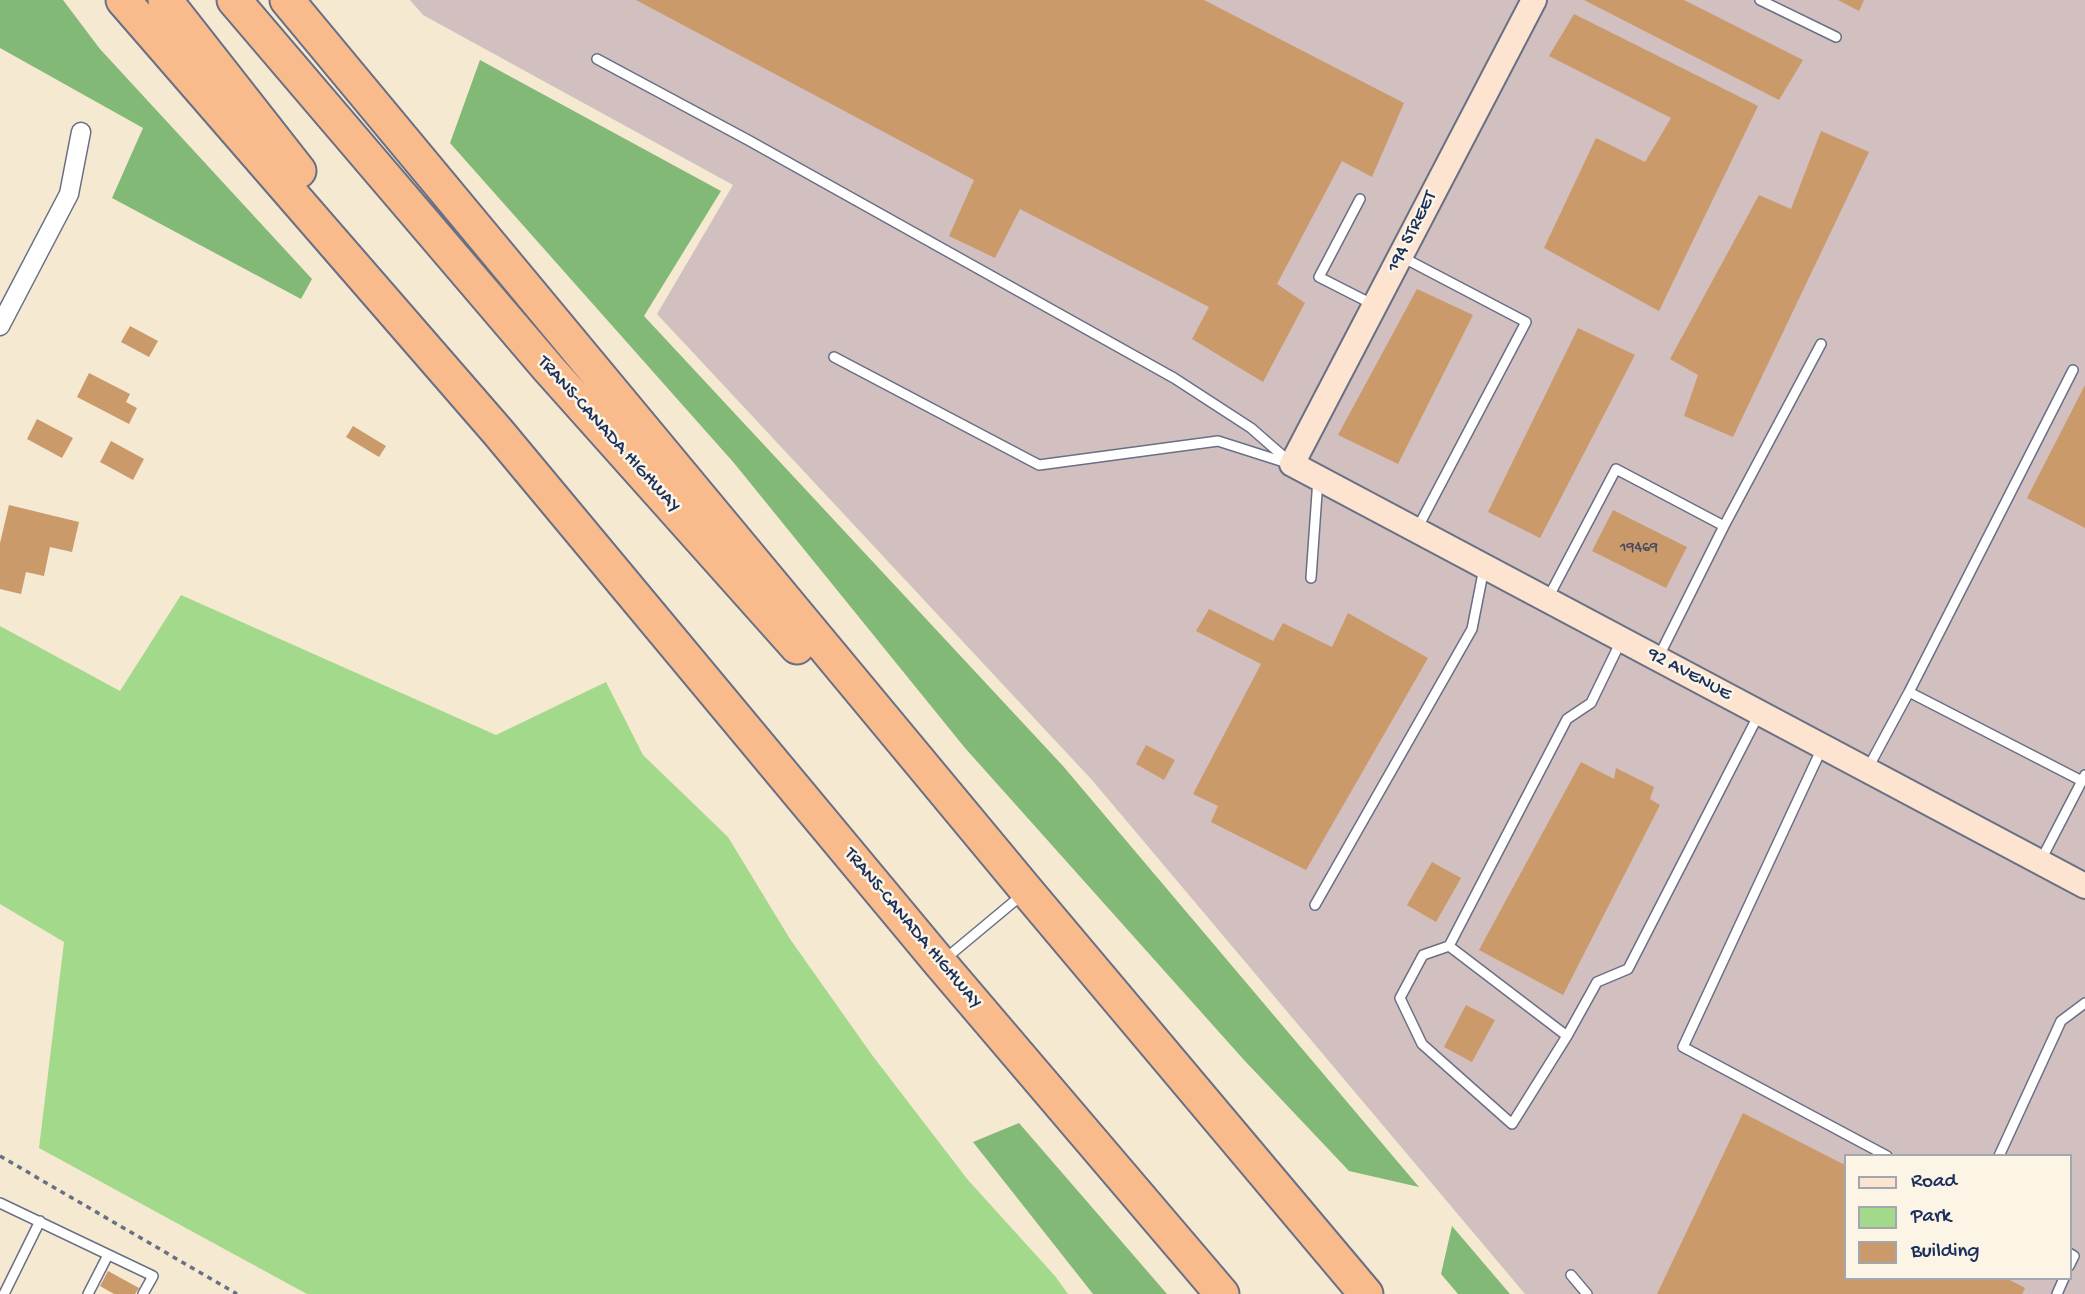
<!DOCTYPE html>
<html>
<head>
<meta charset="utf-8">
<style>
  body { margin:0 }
  #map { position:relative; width:2085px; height:1294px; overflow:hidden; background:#f6e9d1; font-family:"Gochi Hand",sans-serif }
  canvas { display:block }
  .legend { position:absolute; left:1844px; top:1154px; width:228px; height:126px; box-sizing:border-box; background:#fcf5e5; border:2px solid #a2a6af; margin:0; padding:9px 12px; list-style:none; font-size:21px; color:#1b2f5e }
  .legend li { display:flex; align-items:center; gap:14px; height:35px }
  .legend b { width:35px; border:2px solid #a2a6af }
</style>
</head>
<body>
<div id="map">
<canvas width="2085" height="1294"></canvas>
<ul class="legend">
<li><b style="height:9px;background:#fde4d1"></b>Road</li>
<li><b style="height:19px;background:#a3d98a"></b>Park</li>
<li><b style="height:19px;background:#cb9a6b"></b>Building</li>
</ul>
</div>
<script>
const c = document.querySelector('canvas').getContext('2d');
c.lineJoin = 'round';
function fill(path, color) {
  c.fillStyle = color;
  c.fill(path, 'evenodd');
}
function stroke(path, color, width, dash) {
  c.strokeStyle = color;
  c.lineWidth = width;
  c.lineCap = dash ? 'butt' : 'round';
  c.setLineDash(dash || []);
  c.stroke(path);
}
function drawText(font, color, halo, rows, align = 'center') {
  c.font = font + ' "Gochi Hand",sans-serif';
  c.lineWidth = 5;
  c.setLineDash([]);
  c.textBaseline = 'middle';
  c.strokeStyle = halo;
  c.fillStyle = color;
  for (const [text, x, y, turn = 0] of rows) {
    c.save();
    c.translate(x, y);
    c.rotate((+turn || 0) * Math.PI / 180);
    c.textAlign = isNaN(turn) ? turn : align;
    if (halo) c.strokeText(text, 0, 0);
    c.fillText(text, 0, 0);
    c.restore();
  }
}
const industrial = new Path2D(`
  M410,0h1675v1294h-560l-433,-514 -435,-466 76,-129 -310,-170zM1845,1156h224v122h-224z`);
const green = new Path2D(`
  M181,595l315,140 110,-53 37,73 85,82 62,102 82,116 96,125 87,96 13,18h-761l-268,-146 25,-206 -64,-38v-278l120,65z`);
const forest = new Path2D(`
  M0,0h63l37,49 212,230 -11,20 -189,-101 31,-70 -143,-80z
  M480,60l241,131 -77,125 419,450 356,421 -70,-16 -105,-111 -279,-312 -231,-285 -284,-320z
  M1019,1123l148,171h1h-75l-120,-152z
  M1452,1226l58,68h-52l-17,-20z`);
const building = new Path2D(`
  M636,0h568l200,103 -32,74 -30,-16 -65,123 28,19 -42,79 -71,-43 17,-32 -189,-98 -25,49 -46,-22 25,-56z
  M1584,0h100l119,60 -24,40z
  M1838,0h26l-5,11z
  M1574,14l184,92 -99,205 -115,-63 52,-110 49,24 26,-44 -122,-62z
  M1821,131l48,21 -136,285 -49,-21 14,-41 -28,-16 89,-164 32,14z
  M1417,289l56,26 -75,149 -60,-29z
  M130,326l28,15 -9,16 -28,-15z
  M1578,328l57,27 -95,183 -52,-26z
  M89,373l41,21 -4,8 11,6 -8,16 -52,-27z
  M2085,385v143l-58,-30z
  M37,419l36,19 -11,20 -35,-19z
  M353,426l33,20 -7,11 -33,-20z
  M111,441l33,18 -11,21 -33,-18z
  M9,505l70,17 -7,30 -22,-5 -6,29 -18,-4 -5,22 -21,-5v-46z
  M1613,510l74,37 -21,41 -74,-37z
  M1209,609l64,32 10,-18 49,24 16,-34 80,45 -122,212 -95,-48 7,-16 -25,-12 68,-130 -65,-33z
  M1146,745l29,15 -11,20 -28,-16z
  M1581,762l33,17 2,-11 38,19 -4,12 10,6 -97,190 -84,-45z
  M1432,862l29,16 -25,44 -29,-17z
  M1466,1005l29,15 -23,42 -28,-15z
  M1743,1113l102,52v113h161l19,10 -3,6h-365z
  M108,1271l31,17 -4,6h-21l-14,-8z`);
const path = new Path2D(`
  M0,1156l237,138`);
const lane = new Path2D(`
  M1760,0l76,37
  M597,59l151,81 426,238 77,50 40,35
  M1360,199l-41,78 55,28
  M1402,257l124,65 -109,207
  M834,357l205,108 179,-24 69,22
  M2073,370l-164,322 173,89
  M1724,526l97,-182
  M1311,578l7,-99
  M1548,598l68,-129 108,57 -65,130
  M1621,641l-30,62 -24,16 -118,227 118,90 30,-54 31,-13 130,-253
  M1822,748l-139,299 204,109
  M1868,768l41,-76
  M2041,860l44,-85
  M1315,905l157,-276 12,-61
  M1449,946l-26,9 -23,43 22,46 90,80 55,-88
  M945,959l78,-65
  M1999,1156l62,-135 24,-18
  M0,1203l153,73 -10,18
  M2069,1253l5,3 -5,10
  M1571,1275l16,19
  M4,1294l36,-73
  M88,1294l20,-39
  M2057,1294l7,-16`);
const street = new Path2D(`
  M0,326l69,-132 12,-62`);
const secondary = new Path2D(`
  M1534,0l-242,464 793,422`);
const highway = new Path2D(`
  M123,0l375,432 442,531 282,331
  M165,0l134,171
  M234,0l314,368 249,279
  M287,0l740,891 339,403`);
const numberNames = [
  ["19469",1639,549]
];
const streetNames = [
  ["194 STREET",1413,232,-63],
  ["TRANS-CANADA HIGHWAY",608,435,48],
  ["92 AVENUE",1689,675,28],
  ["TRANS-CANADA HIGHWAY",912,929,50]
];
fill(industrial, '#d2bfbf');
fill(green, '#a3d98a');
fill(forest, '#82b976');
fill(building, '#cb9a6b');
stroke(lane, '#687086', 12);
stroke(street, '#687086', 21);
stroke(secondary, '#687086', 28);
stroke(highway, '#687086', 37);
stroke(path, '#687086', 3.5, [5, 5]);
stroke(lane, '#fff', 9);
stroke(street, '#fff', 18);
stroke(secondary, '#fde4d1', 24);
stroke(highway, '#fabb8c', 33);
drawText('16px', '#474a61', null, numberNames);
drawText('19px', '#1b2f5e', '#fcf5e5', streetNames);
</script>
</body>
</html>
